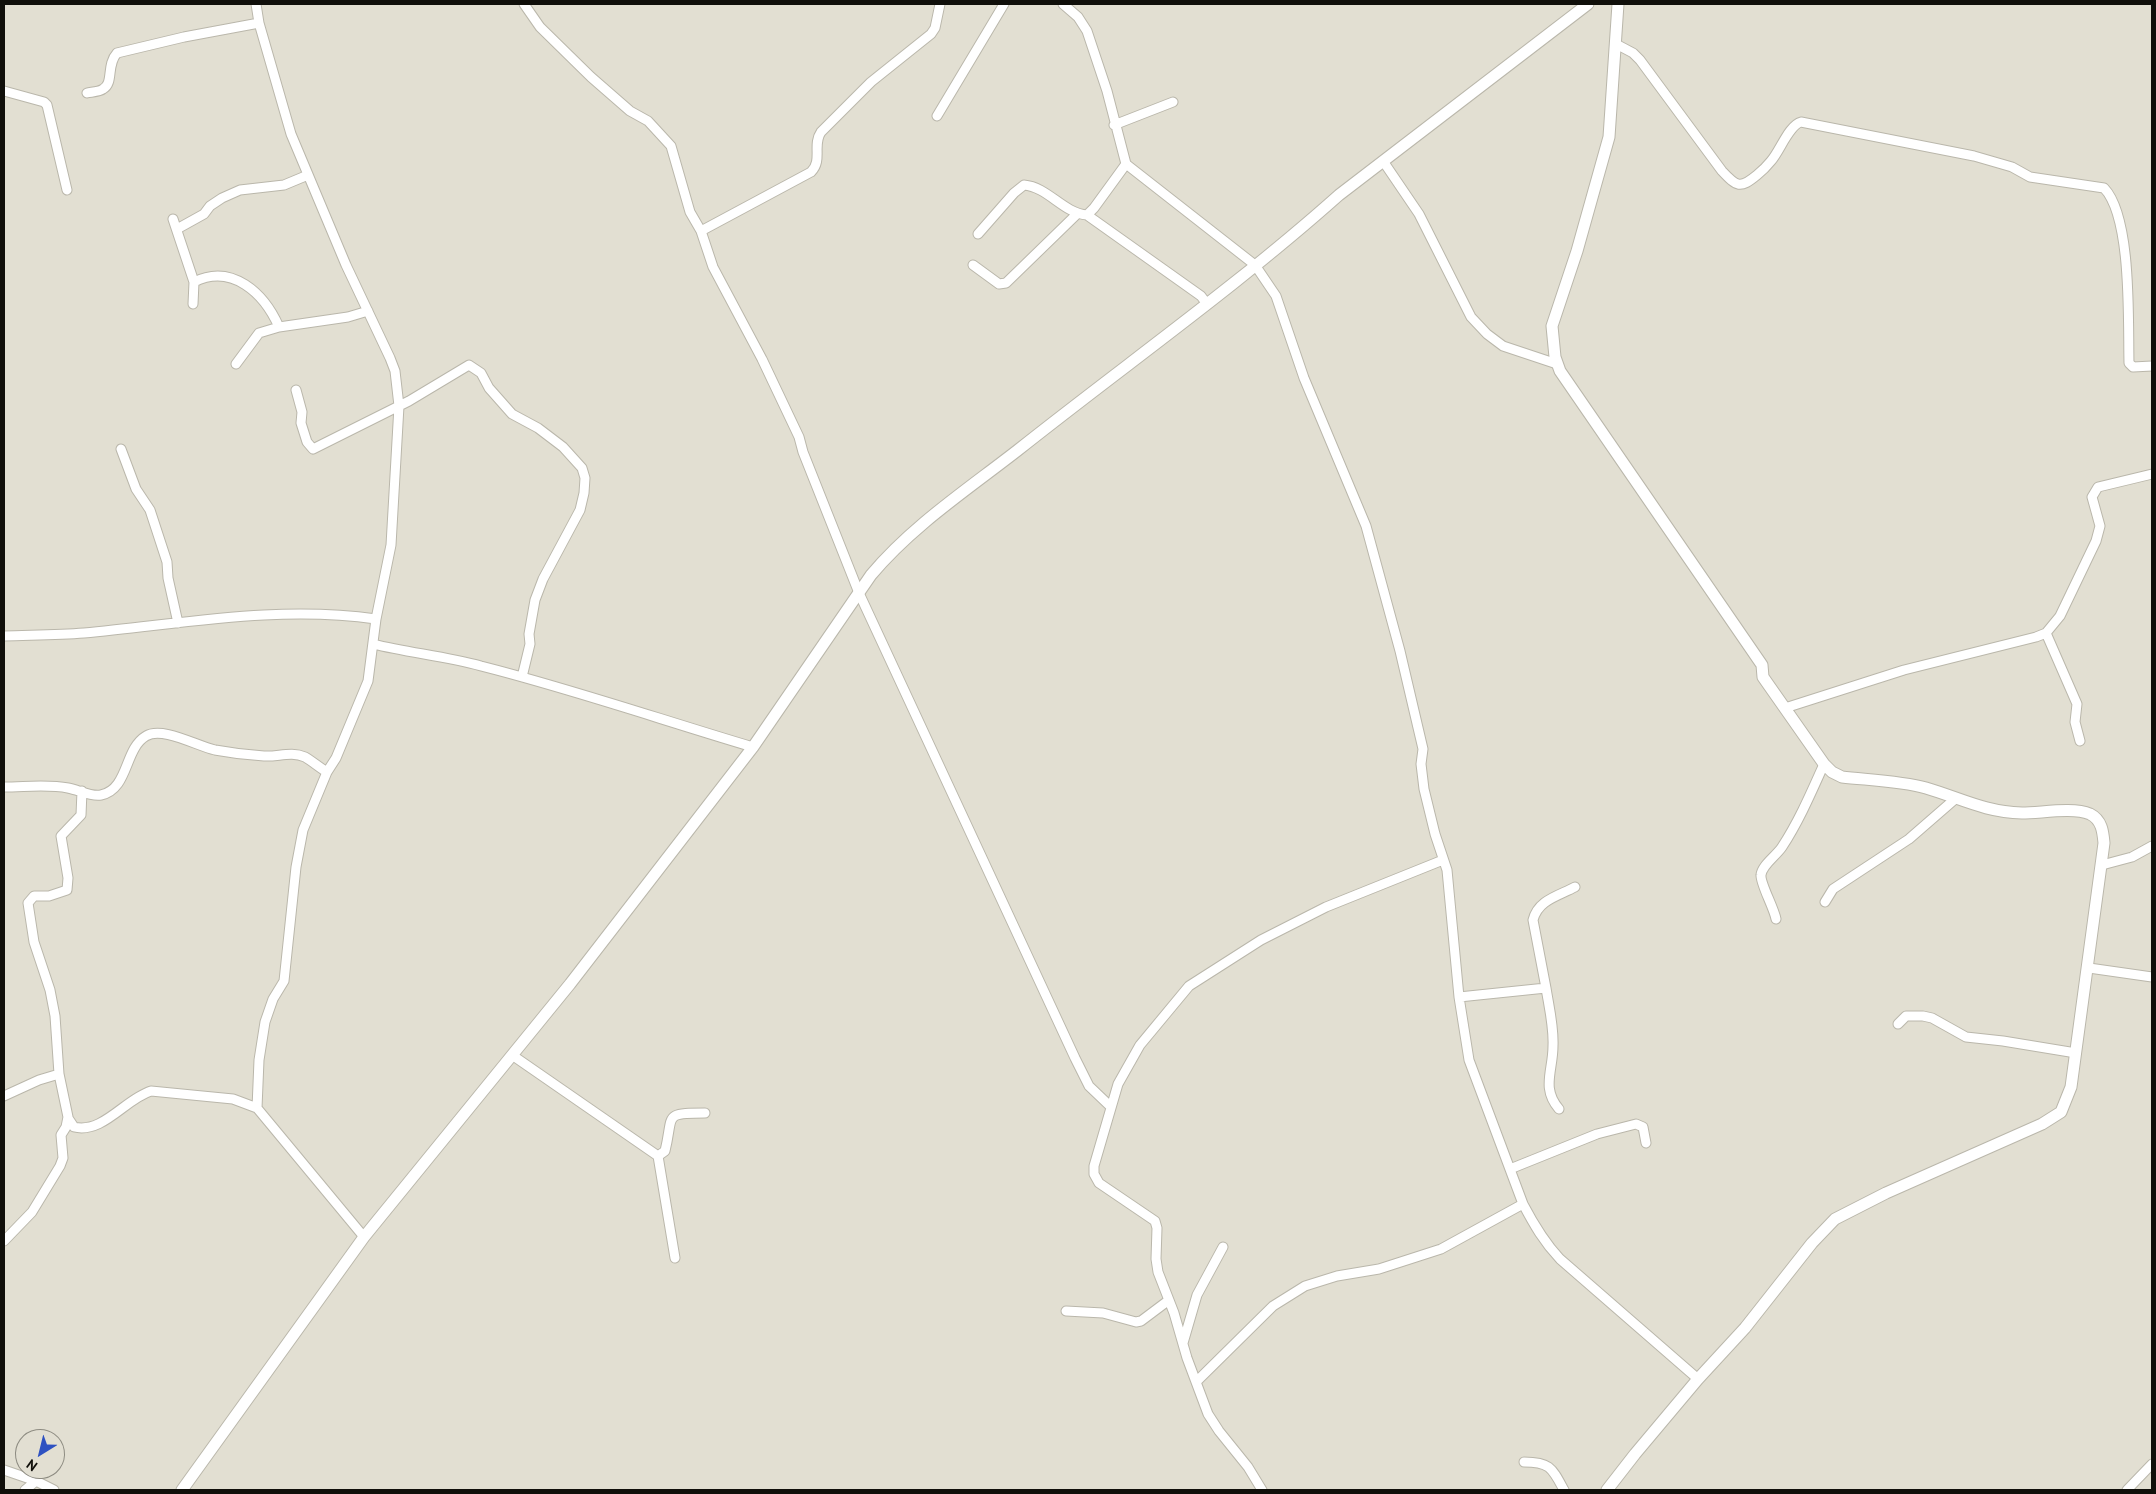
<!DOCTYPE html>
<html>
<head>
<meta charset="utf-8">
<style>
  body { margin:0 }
  #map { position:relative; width:2156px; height:1494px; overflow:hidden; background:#e2dfd2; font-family:"PT Sans",sans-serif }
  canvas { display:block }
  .frame { position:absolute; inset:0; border:5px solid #100f0a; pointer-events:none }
  .north { position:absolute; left:15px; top:1429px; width:50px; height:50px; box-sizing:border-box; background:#e2dfd2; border:1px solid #8e8c82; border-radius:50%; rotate:216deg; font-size:14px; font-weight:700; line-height:20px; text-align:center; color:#100f0a }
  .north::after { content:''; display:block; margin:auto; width:18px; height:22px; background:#2e51c1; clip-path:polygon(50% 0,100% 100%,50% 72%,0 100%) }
</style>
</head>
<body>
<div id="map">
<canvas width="2156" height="1494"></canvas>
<div class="frame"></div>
<div class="north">N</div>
</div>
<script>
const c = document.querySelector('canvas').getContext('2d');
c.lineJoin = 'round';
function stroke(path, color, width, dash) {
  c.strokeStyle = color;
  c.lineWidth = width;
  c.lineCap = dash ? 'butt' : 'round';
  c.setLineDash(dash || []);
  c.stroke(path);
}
const minor = new Path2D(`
  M256,4l3,19 32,111 55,131 44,93 5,13 4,35 -8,139 -15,74 -8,62 -32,77 -9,14 -24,58 -7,37 -12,114 -11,18 -8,23 -6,38 -2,48 107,129
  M524,4l16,23 51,50 39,34 18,10 23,25 19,66 11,19 12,36 49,92 37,78 4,15 56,141 216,465 14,28 22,21
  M1063,4l15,13 9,14 20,60 19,73 129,101 21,31 28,82 62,148 34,125 23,98 -2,15 3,25 11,45 12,36 12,127 10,63 54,144c11,21 21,38 37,55l138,120
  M1616,44l17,9 7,7 82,111c15,16 18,18 35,4 5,-4 10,-9 14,-14 9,-10 18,-36 30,-39l173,34 38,11 18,10 74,11c28,29 24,133 25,175l4,4 19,-1
  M4,91l40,11 3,3 20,85
  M87,93c4,-1 12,-1 16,-4 11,-6 3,-24 14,-36l67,-16 75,-14
  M937,116l67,-112
  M1114,125l59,-23
  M1383,161l36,53 52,103 16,17 16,12 54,18
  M1087,215l114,81 6,8
  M173,219l21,63 -1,22
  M177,229l27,-15 6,-8 12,-8 18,-8 44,-5 24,-10
  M701,231l110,-59c12,-12 1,-27 10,-40l50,-50 60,-48 4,-6 5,-24
  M978,234l36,-41 10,-8c24,2 39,28 63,30l7,-7 32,-44
  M973,265l26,19 7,-1 71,-69
  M194,282c38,-19 70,11 85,45
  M236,364l23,-31 20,-6 69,-10 20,-6
  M296,390l6,22 -1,11 6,19 6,7 96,-48 60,-36 12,8 8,15 23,26 26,14 25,19 19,21 3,10 -1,15 -4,17 -37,69 -8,21 -6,34 1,10 -8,33
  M121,449l15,40 14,21 17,52 1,16 10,45
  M2046,633l31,71 -2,18 5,19
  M4,636c26,-1 53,-1 80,-3 98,-9 193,-28 292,-14
  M373,644c36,9 72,12 108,22 91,23 181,54 272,81
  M1785,708l119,-38 132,-33 10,-4 14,-17 36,-75 4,-15 -8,-29 6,-10 54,-13
  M4,787c21,0 44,-3 64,1 11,2 23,9 33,7 28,-6 23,-46 45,-59 16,-10 51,10 69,14 16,3 32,5 49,6 14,1 27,-5 41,1 7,4 15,11 22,15
  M2102,865l30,-8 20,-11
  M1825,902l8,-13 76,-50 46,-40
  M1776,919c-2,-11 -16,-36 -15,-44 1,-10 15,-19 21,-28 17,-26 29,-54 42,-83
  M2089,968l63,9
  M1546,988c3,19 8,39 7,58 0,25 -12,42 6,63
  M1459,997l87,-9 -13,-68c5,-20 25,-24 42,-33
  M1898,1024l8,-8h17l9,2 34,19 37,4 73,12
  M512,1055l146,101 17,102
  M4,1096l35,-16 20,-6
  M68,1118l6,9c29,7 51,-28 77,-36l82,8 24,9
  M658,1156l7,-5c9,-36 -3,-38 40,-38
  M1510,1169l87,-35 39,-10 7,3 3,16
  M4,1241l28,-29 28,-46 3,-8 -2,-23 5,-8 2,-10 -9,-43 -4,-58 -5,-26 -16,-48 -6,-39 6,-7h15l18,-6 1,-12 -7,-42 20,-21 1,-24
  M1066,1311l37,2 33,9 5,-1 28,-21
  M1183,1343l14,-48 26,-48
  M1197,1381l76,-75 32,-20 32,-10 42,-7 62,-20 82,-45
  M1524,1462c26,0 28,6 40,28
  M4,1470l32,11 18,9
  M25,1490l11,-9
  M1262,1490l-14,-23 -29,-36 -11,-17 -21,-56 -13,-45 -16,-41 -2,-13 1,-31 -2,-7 -56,-38 -5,-9v-8l24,-82 22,-39 49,-59 72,-46 65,-33 117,-47
  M2127,1490l25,-26`);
const tertiary = new Path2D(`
  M182,1490l182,-253 206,-253 183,-237 118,-172c41,-49 97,-86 147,-125 107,-85 219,-164 321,-255l249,-191
  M1607,1490l28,-36 63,-75 47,-51 67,-85 23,-24 51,-26 156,-69 19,-12 10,-25 33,-244c-1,-11 -2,-23 -14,-29 -17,-7 -49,-1 -68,-1 -37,-1 -62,-15 -96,-25 -25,-7 -57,-8 -84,-11l-10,-5 -8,-8 -61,-87 -1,-12 -202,-294 -5,-14 -3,-31 25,-75 32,-114 9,-133`);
stroke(minor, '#bab7ab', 11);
stroke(tertiary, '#bab7ab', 13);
stroke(minor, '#fff', 9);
stroke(tertiary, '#fff', 11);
</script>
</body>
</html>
